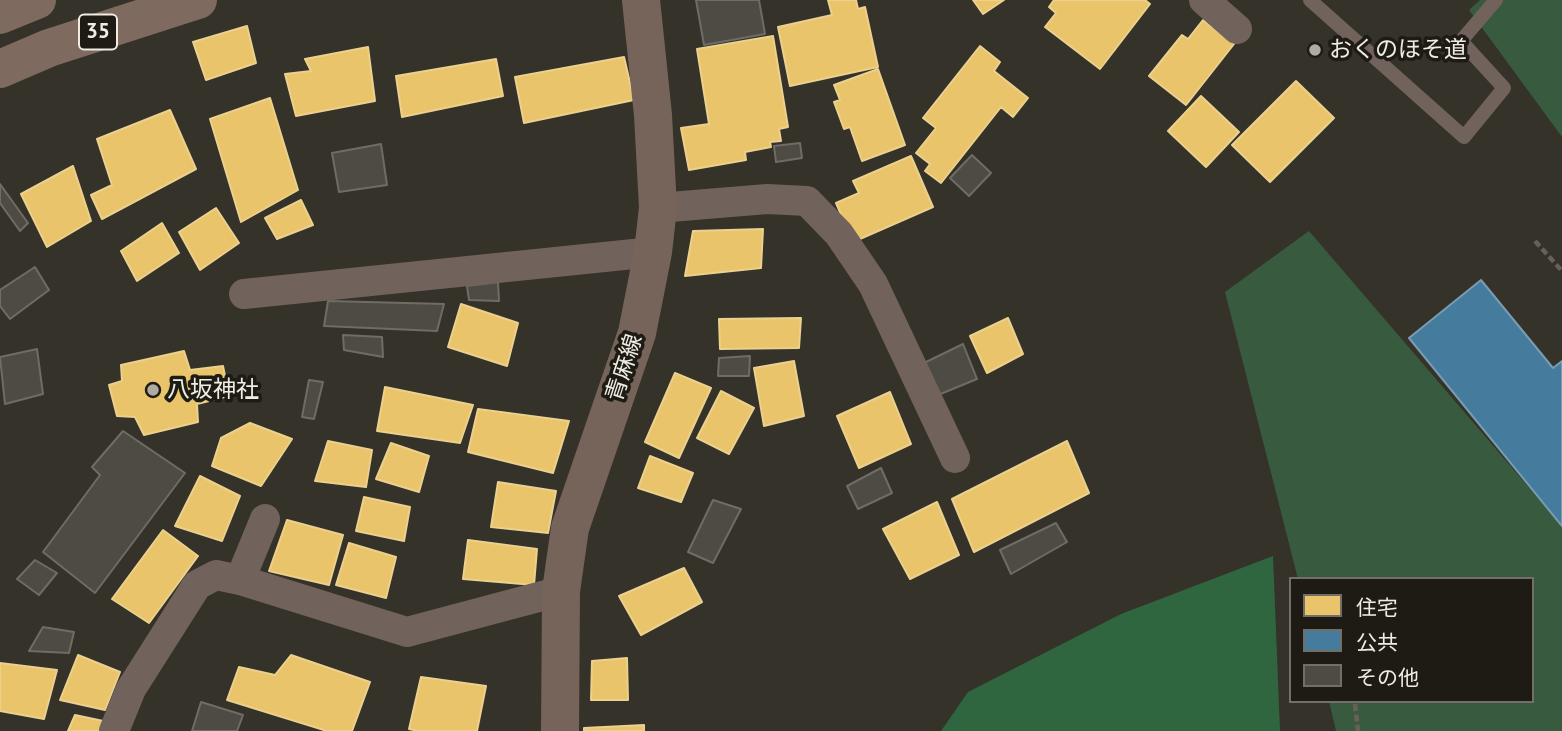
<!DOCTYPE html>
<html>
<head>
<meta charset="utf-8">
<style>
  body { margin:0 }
  #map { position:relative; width:1562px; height:731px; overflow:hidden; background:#35322a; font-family:"PT Sans","Noto Sans JP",sans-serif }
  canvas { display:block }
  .legend { position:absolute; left:1289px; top:577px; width:245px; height:126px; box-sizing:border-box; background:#1e1b15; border:2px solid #726f67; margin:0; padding:9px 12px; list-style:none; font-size:21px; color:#efece3 }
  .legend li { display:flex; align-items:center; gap:14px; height:35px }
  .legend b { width:35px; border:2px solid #726f67 }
</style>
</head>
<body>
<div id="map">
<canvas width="1562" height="731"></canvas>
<ul class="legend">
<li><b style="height:19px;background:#e9c46a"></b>住宅</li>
<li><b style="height:19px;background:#457b9d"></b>公共</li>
<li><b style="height:19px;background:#4d4b44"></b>その他</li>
</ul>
</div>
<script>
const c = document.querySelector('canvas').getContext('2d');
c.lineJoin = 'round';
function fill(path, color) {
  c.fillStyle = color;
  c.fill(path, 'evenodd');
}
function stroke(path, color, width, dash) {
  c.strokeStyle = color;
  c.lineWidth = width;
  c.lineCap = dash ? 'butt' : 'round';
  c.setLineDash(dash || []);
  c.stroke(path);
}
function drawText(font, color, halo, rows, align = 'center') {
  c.font = font + ' "PT Sans","Noto Sans JP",sans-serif';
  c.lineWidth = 7;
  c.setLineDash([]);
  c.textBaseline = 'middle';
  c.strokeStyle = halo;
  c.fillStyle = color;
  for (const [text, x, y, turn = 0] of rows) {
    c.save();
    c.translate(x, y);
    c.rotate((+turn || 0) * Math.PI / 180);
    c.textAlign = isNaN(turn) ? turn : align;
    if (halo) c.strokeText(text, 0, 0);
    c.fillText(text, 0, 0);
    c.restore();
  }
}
const green = new Path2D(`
  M1480,0h82v137l-93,-127z
  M1309,231l253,295v205h-226l-7,-30h203v-122h-234l-73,-287z`);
const forest = new Path2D(`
  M1273,556l7,175h-339l27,-39 153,-78z`);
const homes = new Path2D(`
  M828,0h28l2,9 7,-2 13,60 -88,19 -12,-59 54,-12z
  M973,0h31l-21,14z
  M1054,0h91l5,4 -50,65 -55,-42 11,-14 -7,-6z
  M1203,20l31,24 -48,61 -37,-29 33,-41 6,4z
  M247,26l9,37 -50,17 -13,-38z
  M773,36l15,91 -9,2 2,12 -11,1 1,5 -26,5 1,8 -57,10 -8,-42 28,-4 -12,-75z
  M980,46l20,16 -6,9 34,27 -15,19 -12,-10 -60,76 -16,-12 5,-7 -14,-11 20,-25 -13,-10z
  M368,47l7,54 -79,15 -11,-42 26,-3 -6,-12z
  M624,57l10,43 -110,23 -9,-46z
  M496,59l7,37 -101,21 -6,-41z
  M878,69l27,76 -43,16 -12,-34 -6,2 -10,-27 6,-2 -6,-15z
  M1296,81l38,37 -64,64 -38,-37z
  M1201,96l38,36 -33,35 -38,-36z
  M270,98l28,92 -57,32 -31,-103z
  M170,110l26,59 -94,50 -11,-24 21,-10 -15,-46z
  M911,156l22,51 -80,35 -17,-39 23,-10 -6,-12z
  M73,166l18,55 -44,26 -26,-53z
  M301,200l12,25 -36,14 -12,-21z
  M216,208l23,35 -39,27 -21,-38z
  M162,223l17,30 -42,28 -16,-30z
  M763,229l-2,39 -76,8 8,-45z
  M461,304l57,19 -11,43 -59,-19z
  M801,318l-2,30 -79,1 -1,-30z
  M1008,318l15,36 -36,19 -17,-37z
  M184,351l6,19 33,-4 6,30 -32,8 1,18 -54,13 -9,-18 -18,-1 -8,-31 13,-4 -1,-16z
  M794,361l10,55 -40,10 -10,-58z
  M675,373l36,15 -32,70 -34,-16z
  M385,387l88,18 -13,38 -83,-12z
  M721,391l33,17 -25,46 -32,-16z
  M890,392l21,52 -52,24 -22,-52z
  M478,409l91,12 -16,52 -85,-21z
  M250,423l42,16 -31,47 -49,-20 9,-28z
  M328,441l44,9 -6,37 -51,-6z
  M1067,441l22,52 -115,59 -22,-53z
  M391,443l38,13 -10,36 -43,-13z
  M650,456l43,17 -12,29 -43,-14z
  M200,476l40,20 -18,45 -47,-15z
  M498,482l58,9 -8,42 -57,-6z
  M364,497l46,10 -6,34 -48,-10z
  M937,502l22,53 -49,24 -27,-50z
  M287,520l56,15 -14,50 -60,-14z
  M163,530l35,26 -49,67 -37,-24z
  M468,540l69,9 -3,36 -71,-6z
  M349,543l47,14 -10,41 -50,-13z
  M684,568l18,34 -61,33 -22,-39z
  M78,655l42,17 -15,38 -45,-10z
  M291,655l79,27 -18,49h-25l-100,-31 12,-33 36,8z
  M627,658l1,42h-37l1,-39z
  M0,663l57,7 -13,49 -44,-8z
  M421,677l65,9 -9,45h-59l-9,-2z
  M75,715l33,7 -3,9h-37z
  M644,725v6h-60v-3z`);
const public = new Path2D(`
  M1481,280l72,88 9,-7v165l-153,-188z`);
const building = new Path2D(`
  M696,0h63l6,34 -61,11z
  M800,143l2,15 -26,4 -2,-16z
  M381,144l6,41 -48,7 -7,-39z
  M972,155l19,18 -22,23 -19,-18z
  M0,184l28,39 -8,8 -20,-28z
  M35,267l14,23 -39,29 -10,-13v-16z
  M498,282l1,19 -30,-1 -2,-14z
  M328,301l116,3 -7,27 -113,-5z
  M343,335l39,2 1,20 -39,-7z
  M963,344l14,35 -39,16 -16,-31z
  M37,349l6,45 -38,10 -5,-47z
  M750,356l-1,20h-31l1,-18z
  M309,380l14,2 -9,37 -12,-2z
  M123,431l62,42 -90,120 -52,-41 57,-77 -8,-8z
  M881,468l11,25 -34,16 -11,-23z
  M713,500l28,9 -28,54 -25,-11z
  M1056,523l11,19 -56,32 -11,-24z
  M35,560l22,13 -18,22 -22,-16z
  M43,627l31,5 -5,21 -40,-2z
  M201,702l42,13 -6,16h-45z`);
const path = new Path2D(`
  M1535,241l27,30
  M1355,704l3,27`);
const lane = new Path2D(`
  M1310,0l154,137 40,-49 -43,-47 35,-41`);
const street = new Path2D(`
  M1204,0l33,29
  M658,208l109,-9 40,2 32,33 34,50 82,174
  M244,294l409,-42
  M240,580l25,-61
  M114,731l17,-42 66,-104 19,-10 24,5 167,52 154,-41`);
const secondary = new Path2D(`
  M560,731l1,-140 9,-63 67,-195 16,-81 5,-44 -5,-93 -12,-115`);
const primary = new Path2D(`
  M0,15l37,-15
  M0,69l49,-21 149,-48`);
const markers = [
  [1315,50,7,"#aeaba2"],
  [153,390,7,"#aeaba2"]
];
const shields = [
  [98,32,38]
];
const shieldNames = [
  ["35",98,32]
];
const poiNames = [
  ["おくのほそ道",1329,50],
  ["八坂神社",167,390]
];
const streetNames = [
  ["青麻線",625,368,-72]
];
fill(green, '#385b40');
fill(forest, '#30663f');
fill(homes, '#e9c46a');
stroke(homes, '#ebd08e', 2);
fill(public, '#457b9d');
stroke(public, '#789db2', 2);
fill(building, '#4d4b44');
stroke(building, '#6f6c65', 2);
stroke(path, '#685f58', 4.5, [7, 3.5]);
stroke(lane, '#71635b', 14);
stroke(street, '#71635b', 30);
stroke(secondary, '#76645a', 38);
stroke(primary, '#7e6a5f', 38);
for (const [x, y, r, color] of markers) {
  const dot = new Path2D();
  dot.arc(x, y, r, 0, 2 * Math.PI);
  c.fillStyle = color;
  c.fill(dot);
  stroke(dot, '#1e1b15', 2.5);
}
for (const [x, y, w] of shields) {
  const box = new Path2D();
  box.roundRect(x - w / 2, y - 17.5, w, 35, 5);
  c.fillStyle = '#1e1b15';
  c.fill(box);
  stroke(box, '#efece3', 2);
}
drawText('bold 21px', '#efece3', null, shieldNames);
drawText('23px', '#efece3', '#1e1b15', poiNames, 'left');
drawText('23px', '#efece3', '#1e1b15', streetNames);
</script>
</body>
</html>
